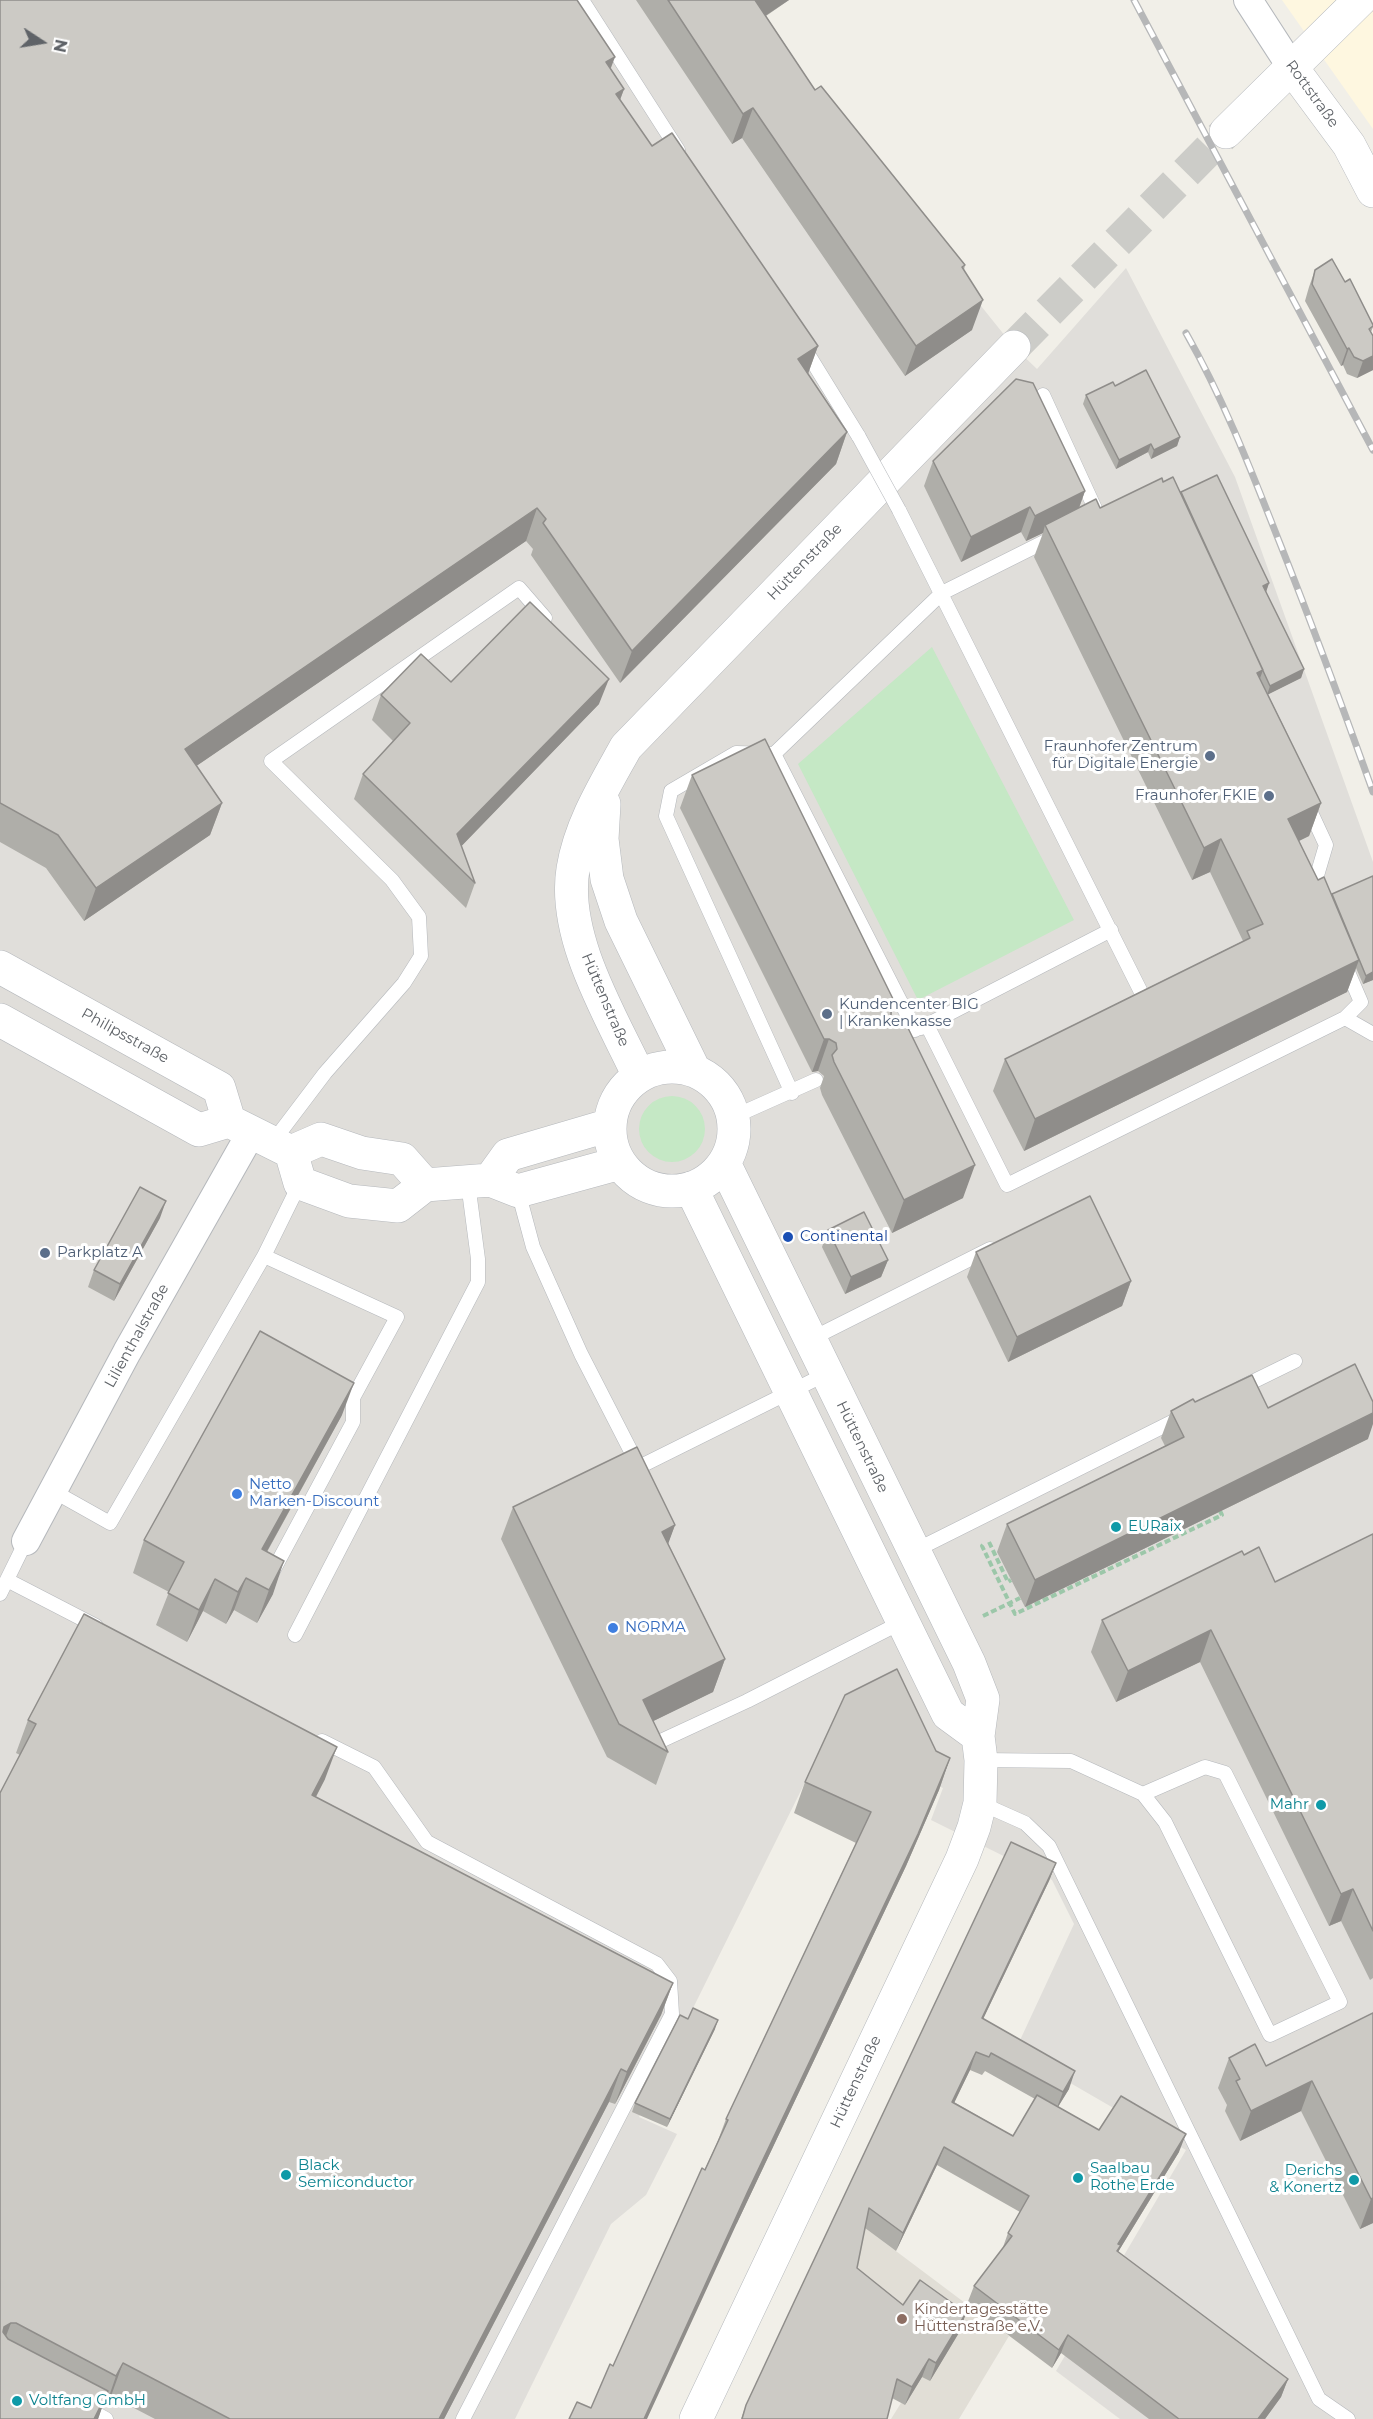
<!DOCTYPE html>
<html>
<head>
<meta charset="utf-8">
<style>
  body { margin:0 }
  #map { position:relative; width:1373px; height:2419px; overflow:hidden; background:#f1efe8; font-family:Montserrat,sans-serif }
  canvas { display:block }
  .north { position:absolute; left:12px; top:12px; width:60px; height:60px; -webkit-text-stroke:4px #fff; paint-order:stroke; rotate:102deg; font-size:16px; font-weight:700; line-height:24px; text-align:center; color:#5f6368 }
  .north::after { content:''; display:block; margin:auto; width:21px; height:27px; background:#5f6368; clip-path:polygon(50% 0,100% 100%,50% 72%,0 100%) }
</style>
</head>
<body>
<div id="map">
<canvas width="1373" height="2419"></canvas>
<div class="north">N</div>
</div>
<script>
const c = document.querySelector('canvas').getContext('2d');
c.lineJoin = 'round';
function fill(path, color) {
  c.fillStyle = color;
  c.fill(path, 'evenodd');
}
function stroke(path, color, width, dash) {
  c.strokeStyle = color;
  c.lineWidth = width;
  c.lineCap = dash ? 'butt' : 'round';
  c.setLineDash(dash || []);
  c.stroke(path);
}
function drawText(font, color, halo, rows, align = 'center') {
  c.font = font + ' Montserrat,sans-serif';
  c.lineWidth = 6;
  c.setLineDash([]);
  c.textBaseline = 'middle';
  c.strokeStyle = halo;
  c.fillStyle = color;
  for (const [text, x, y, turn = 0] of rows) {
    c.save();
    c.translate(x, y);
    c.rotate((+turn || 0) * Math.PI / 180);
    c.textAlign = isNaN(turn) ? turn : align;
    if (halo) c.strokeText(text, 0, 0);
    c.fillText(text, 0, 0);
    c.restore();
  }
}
const commercial = new Path2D(`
  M1282,0h91v129z`);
const industrial = new Path2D(`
  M0,0h746l59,87 209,260 23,22 89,-101 109,209 138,385v1557h-253l-64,-48 130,-221 -171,-99 59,-127 -22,-44 -121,-60 12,-32 -17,-7 -91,-59 -196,395 38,17 -31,61 -35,29 -96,195h-515z`);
const education = new Path2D(`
  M840,2209l169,127 -50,83h-68l10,-16 4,1 17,-27 -99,-130z`);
const green = new Path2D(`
  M932,647l142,273 -156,80 -120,-236z
  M639 1129a33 33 0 1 1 66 0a33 33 0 1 1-66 0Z`);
const tertiaryTunnel = new Path2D(`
  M1014,347l212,-215`);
const path = new Path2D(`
  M989,1542l19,40 3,-2
  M983,1545l-1,1 33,68 207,-99 -2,-4
  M983,1616l37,-18`);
const service = new Path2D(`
  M582,0l96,150
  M803,346l56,91
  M1043,395l55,120
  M899,510l241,480
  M774,754l168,-161 112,-56
  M1307,804l19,41 -13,44 1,3
  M1345,1018l28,16
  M927,1025l80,160 338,-167 16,-16 -16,-37
  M921,1028l190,-98
  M792,1093l-126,-277 5,-25 65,-38 38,1 141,276
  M733,1117l83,-37
  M272,1143l53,-70 79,-90 17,-27 -2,-39 -27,-37 -121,-119 248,-173 26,30
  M518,1191l15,56 48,107 58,113 187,-93
  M264,1256l133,61 -44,81v24l-81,151
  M809,1340l181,-91
  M1240,1388l55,-27
  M53,1491l57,32 154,-267 36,-73
  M914,1551l266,-133
  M7,1580l89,46
  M0,1594l26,-53
  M295,1635l183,-353v-23l-10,-76
  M322,1741l52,26 53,75 230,122 13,17 2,33 -209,405
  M652,1745l95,-44 155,-79
  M981,1760l90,1 72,33 22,28 105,213 70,-33 -115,-229 -20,-6 -62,27
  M980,1803l45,20 24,23 270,553 29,20
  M84,2407l22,12`);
const minor = new Path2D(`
  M1248,0l44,68
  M26,1541l101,-189 124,-219`);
const tertiary = new Path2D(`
  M1292,68l57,77 24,46
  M1226,132l134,-132
  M604,804l-2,35 5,40 14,42 73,149
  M0,967l219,121 10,33 62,31 30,-13 41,14 40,6 23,26
  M0,1020l199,110 30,-9
  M610 1129a62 62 0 1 1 124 0a62 62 0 1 1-124 0Z
  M639,1076c-28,-60 -77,-139 -66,-207 7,-44 32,-84 53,-122l388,-400
  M291,1152l9,31 49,18 49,5 27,-21 65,-5 28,11 102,-28
  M490,1180l18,-25 102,-30
  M691,1188l257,526 30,22
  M696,2419l266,-560 12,-32 6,-24 1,-43 -3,-24 5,-37 -14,-36 -245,-500`);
const rail = new Path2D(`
  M1134,0l239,450
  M1186,333c38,67 65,137 93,208 33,83 64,167 94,251`);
const serviceBridge = new Path2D(`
  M859,437l40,73`);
const wall = new Path2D(`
  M0,0l611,69 13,20 -4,11 32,46 166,200 -10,28 39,58 -11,32 -216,219 -89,-128 2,-6 -7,-8 -330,225 26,37 -12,32 -126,86 -38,-53 -46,-26z
  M636,0h153l-23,16 49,74 150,175 -1,5 8,60 -67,46 -163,-238 -10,6z
  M1315,270l30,12 28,45 -2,5 2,4v34l-16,8 -10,-4 -4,-9 -2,1 -36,-65 4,-14z
  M1115,386l65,51 -3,9 -26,13 -3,-7 -32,17 -33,-65 3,-9z
  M933,461l152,30 -6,17h21l63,-26 18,10 88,91 -3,9 38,77 -3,9 -33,16 53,109 -12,33 -10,5 19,39 13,15 42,85 -10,4 -7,-16 -9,24 -323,159 -31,-60 12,-32 238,-118 -33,-69 -18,8 -158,-323 9,-24 -17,8 -5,-9 -60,30 -37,-76z
  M451,682l148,22 -138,142 14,37 -9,25 -112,-109 9,-25 30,-33 -21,-21 9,-25z
  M692,775l203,228 -4,12 3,4 69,179 -71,35 -70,-138 -2,-7 4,-12 -6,-5 -6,1 -132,-264z
  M160,1218l-46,83 -26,-14 6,-17z
  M828,1230l60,30 -7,17 -36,17 -23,-47z
  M976,1252l155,29 -9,25 -114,56 -41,-85z
  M1195,1402l73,6 100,31 -343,168 -28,-55 10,-28 158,-78 -4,-8 10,-27z
  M342,1415l-75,137 6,42 -16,29 -23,-13 -8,14 -23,-13 -16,31 -31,-17 13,-33 -36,-19 11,-33z
  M513,1507l162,18 -7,18 57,116 -12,33 -60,29 15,31 -12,33 -49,-28 -106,-218z
  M1373,1534v444l-3,2 -29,-59 -12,5 -129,-264 -84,40 -25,-50 11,-32 142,-65 31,27z
  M28,1720l297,59 -9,18 357,186 -12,32 -46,89 -6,-2 -165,317h-289l-44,-23 -6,12 -3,-1 -4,12h-98l20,-664 -4,-2z
  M936,1751l14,7 -11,32 -33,76 -169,357 -146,185 22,-42 104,-223 9,-24 130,-276 -62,-30 11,-31z
  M1056,1863l-7,18 -66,138 86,70 -11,18 41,23 80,22 -61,100 170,127 -7,18 -16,22h-116l-88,-66 -9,15 -85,-64 7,-18 28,-36 6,-17 12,-21 -83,-47 -41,86 -31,-23 -8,40 46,37 57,26 -30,50 -8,-4 -17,28 -13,-7 -5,21h-146l5,-14zM970,2070l12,5 3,-4 50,28 -22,37 -59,-34z
  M1373,2013v210l-13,6 -59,-118 -61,30 -15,-30 2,-6 -9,-17 11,-30 37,8z
  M688,2019l27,10 -48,98 -35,-15 3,-9z`);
const shadedWall = new Path2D(`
  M755,0h34l-45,30z
  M615,57l-12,32 3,-27z
  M624,89l-12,32 4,-27z
  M753,108l-11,30 -10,6 11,-30z
  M983,300l-11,30 -67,46 11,-30z
  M818,346l-12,33 -8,-20z
  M1349,348l-6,17 -2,1 6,-17z
  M1373,356v14l-16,8 6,-17z
  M847,432l-11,32 -216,219 12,-32z
  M1180,437l-3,9 -26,13 3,-9z
  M1151,444l-3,8 -32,17 3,-9z
  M1085,491l-9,25 -31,9 -2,8 -17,8 9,-25z
  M1030,507l-9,25 -60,30 10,-25z
  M537,508l-11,33 -353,241 12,-33z
  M1269,583l-3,9 -6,3 3,-9z
  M1304,669l-3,9 -34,17 3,-9z
  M1263,670l-12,33 6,-30z
  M609,679l-10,25 -149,154 7,-24z
  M222,803l-12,32 -126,86 12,-33z
  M1321,803l-12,33 -33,16 12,-33z
  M1221,839l-11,33 -18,8 12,-32z
  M1359,960l-12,32 -323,159 11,-32z
  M1373,972v8l-10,4 3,-8z
  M824,1039h5l-11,32 -6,1z
  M975,1165l-12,33 -71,35 12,-33z
  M166,1201l-6,17 -46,83 6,-17z
  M888,1260l-7,17 -36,17 6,-17z
  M1131,1281l-9,25 -114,56 9,-25z
  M354,1383l-12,32 -92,167 12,-33z
  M1373,1413v11l-5,15 -343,168 10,-27z
  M675,1525l-12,33 -1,-26z
  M284,1561l-11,33 -16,29 12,-33z
  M246,1578l-12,32 -8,14 12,-32z
  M215,1579l-12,32 -16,31 12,-32z
  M1211,1630l-11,32 -84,40 12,-31z
  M725,1659l-12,33 -82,40 12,-32z
  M337,1747l-12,32 -25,48 12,-32z
  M950,1758l-11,32 -33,76 -169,357 -90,196h-3l104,-228z
  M1056,1863l-7,18 -74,155 7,-18z
  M1353,1889l-12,32 -12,5 12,-32z
  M673,1983l-12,32 -46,89 12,-32z
  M718,2020l-3,9 -48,98 3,-8z
  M976,2052l-6,18 -24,50 6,-18z
  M621,2069l-12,33 -165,317h-5z
  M1075,2071l-6,18 -13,21 7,-18z
  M1312,2081l-11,30 -61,30 11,-30z
  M1186,2134l-7,18 -61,100 -4,11 4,-19z
  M944,2147l-7,18 -41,86 7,-18z
  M1373,2198v25l-13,6 11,-30z
  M966,2313l-6,18 -30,50 6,-18z
  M11,2323l-11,29 4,-25z
  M1068,2335l-7,18 -9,15 7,-18z
  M929,2359l-7,18 -17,28 7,-18z
  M123,2363l-12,33 -6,12 11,-32z
  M1288,2379l-7,18 -16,22h-7z
  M108,2391l-10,28h-4z`);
const building = new Path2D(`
  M0,0h577l38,57 -9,5 18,27 -8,5 36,52 20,-13 146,213 -20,13 49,73 -215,219 -89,-128 3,-4 -9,-11 -352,241 37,54 -126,85 -38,-53 -58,-32z
  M668,0h87l60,90 6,-4 144,179 -3,2 21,33 -67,46 -163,-238 -10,6z
  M1332,259l13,23 5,-3 23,46v1l-4,3 4,7v20l-10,5 -9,-4 -5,-9 -2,1 -35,-65 3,-14z
  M1146,370l34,67 -26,13 -3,-6 -32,16 -33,-65 27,-13 2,4z
  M1016,379l17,4 52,108 -50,25 -5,-9 -59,30 -38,-76z
  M1217,475l52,108 -6,3 41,83 -34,17 -89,-194z
  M1173,477l90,193 -6,3 64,130 -33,16 30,61 6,-3 35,83 -324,159 -30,-60 245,-121 -3,-7 16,-7 -42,-85 -17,9 -159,-323 51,-26 4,9 62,-30 1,4z
  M530,602l79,77 -152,155 18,49 -112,-109 47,-51 -29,-28 40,-41 30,28z
  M765,739l130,264 -4,4v8l3,4 9,1 4,6 68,139 -71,35 -70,-138 -2,-7 5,-6 -1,-6 -7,-4h-5l-132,-264z
  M1373,876v96l-7,4 -34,-82z
  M140,1187l26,14 -46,83 -26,-14z
  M1090,1196l41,85 -114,56 -41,-85z
  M864,1212l24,48 -37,17 -23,-47z
  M260,1331l94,52 -92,166 22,12 -15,29 -23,-12 -8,14 -23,-13 -16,31 -31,-17 16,-31 -40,-22z
  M1355,1364l18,38v11l-338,167 -28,-56 177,-87 -13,-26 22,-12 2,3 57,-27 16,33z
  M637,1447l38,78 -13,7 63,127 -82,41 25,52 -49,-28 -106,-217z
  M1373,1534v397l-20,-42 -12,5 -130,-264 -83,41 -26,-51 140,-69 2,4 15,-8 16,35z
  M84,1614l253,133 -25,48 361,188 -46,89 -6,-3 -182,350h-209l-107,-56 -7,13 -100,-53h-5l-7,4 -1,5 5,7 100,52 -14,28h-94v-626l36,-69 -8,-4z
  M897,1669l39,82 14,7 -32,76 -170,357 -104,228h-75l8,-17 14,6 19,-44 3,2 89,-198 3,2 23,-50 -2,-1 145,-307 -66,-30 40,-87z
  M1011,1842l45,21 -74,155 93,53 -12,21 -72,-39 -2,4 -13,-5 -24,50 61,34 24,-41 62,35 22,-34 65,38 -68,110 3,1 -4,6 171,128 -30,40h-79l-111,-84 -9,15 -85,-64 38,-50 -4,-3 21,-37 -85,-49 -41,86 -34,-25 -12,60 46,37 17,-25 46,33 -30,50 -7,-4 -17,28 -15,-8 -10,40h-145l4,-14 49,-105z
  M693,2008l25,12 -48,99 -35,-16 45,-88 8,4z
  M1373,2013v185l-2,1 -59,-118 -61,30 -15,-30 4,-2 -11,-21 26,-14 11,22z`);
const markers = [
  [1210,756,6,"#5c6f8a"],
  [1269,796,6,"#5c6f8a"],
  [827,1014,6,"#5c6f8a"],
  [788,1237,6,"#1a4fb4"],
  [45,1253,6,"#5c6f8a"],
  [237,1494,6,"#3f7fe0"],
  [1116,1527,6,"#0f9aa8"],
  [613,1628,6,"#3f7fe0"],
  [1321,1805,6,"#0f9aa8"],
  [286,2175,6,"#0f9aa8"],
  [1078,2178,6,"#0f9aa8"],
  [1354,2180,6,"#0f9aa8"],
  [902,2319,6,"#8d6e63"],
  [17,2401,6,"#0f9aa8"]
];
const streetNames = [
  ["Rottstraße",1312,94,54],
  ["Hüttenstraße",805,562,-46],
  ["Hüttenstraße",605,1000,67],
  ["Philipsstraße",125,1036,29],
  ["Lilienthalstraße",137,1336,-61],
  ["Hüttenstraße",862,1447,64],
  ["Hüttenstraße",856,2082,-65]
];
const serviceNames = [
  ["Fraunhofer Zentrum",1198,747],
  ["für Digitale Energie",1198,764],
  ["Fraunhofer FKIE",1257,796],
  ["Kundencenter BIG",839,1005,"left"],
  ["| Krankenkasse",839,1022,"left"],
  ["Parkplatz A",57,1253,"left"]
];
const transitNames = [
  ["Continental",800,1237]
];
const shopNames = [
  ["Netto",249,1485],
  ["Marken-Discount",249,1502],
  ["NORMA",625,1628]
];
const cultureNames = [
  ["EURaix",1128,1527],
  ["Mahr",1309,1805,"right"],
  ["Black",298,2166],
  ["Semiconductor",298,2183],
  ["Saalbau",1090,2169],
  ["Rothe Erde",1090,2186],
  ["Derichs",1342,2171,"right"],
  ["& Konertz",1342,2188,"right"],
  ["Voltfang GmbH",29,2401]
];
const educationNames = [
  ["Kindertagesstätte",914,2310],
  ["Hüttenstraße e.V.",914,2327]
];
fill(commercial, '#fef7e0');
fill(industrial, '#e0deda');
fill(education, '#e1ded6');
fill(green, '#c5e8c5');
stroke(tertiaryTunnel, '#ccccc8', 33, [33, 16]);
stroke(service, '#b5b8bc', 15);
stroke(minor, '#b5b8bc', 30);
stroke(tertiary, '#b5b8bc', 34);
stroke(path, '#9cc7a9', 4, [6, 3]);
stroke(service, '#fff', 14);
stroke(minor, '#fff', 28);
stroke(tertiary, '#fff', 33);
stroke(rail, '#b6b7b8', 7);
stroke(rail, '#fff', 4.5, [14]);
stroke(serviceBridge, '#b5b8bc', 15, []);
stroke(serviceBridge, '#fff', 14);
fill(wall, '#afaea9');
fill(shadedWall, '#8f8d8a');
fill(building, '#cccac5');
stroke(building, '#8f8d8a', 1.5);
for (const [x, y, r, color] of markers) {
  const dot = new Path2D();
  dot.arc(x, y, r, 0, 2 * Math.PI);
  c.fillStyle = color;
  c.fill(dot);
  stroke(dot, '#fff', 2);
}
drawText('15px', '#5f6368', '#fff', streetNames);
drawText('15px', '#4e5e75', '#fff', serviceNames, 'right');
drawText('15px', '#164399', '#fff', transitNames, 'left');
drawText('15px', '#366cbe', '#fff', shopNames, 'left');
drawText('15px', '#0d838f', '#fff', cultureNames, 'left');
drawText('15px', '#785e54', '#fff', educationNames, 'left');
</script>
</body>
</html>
